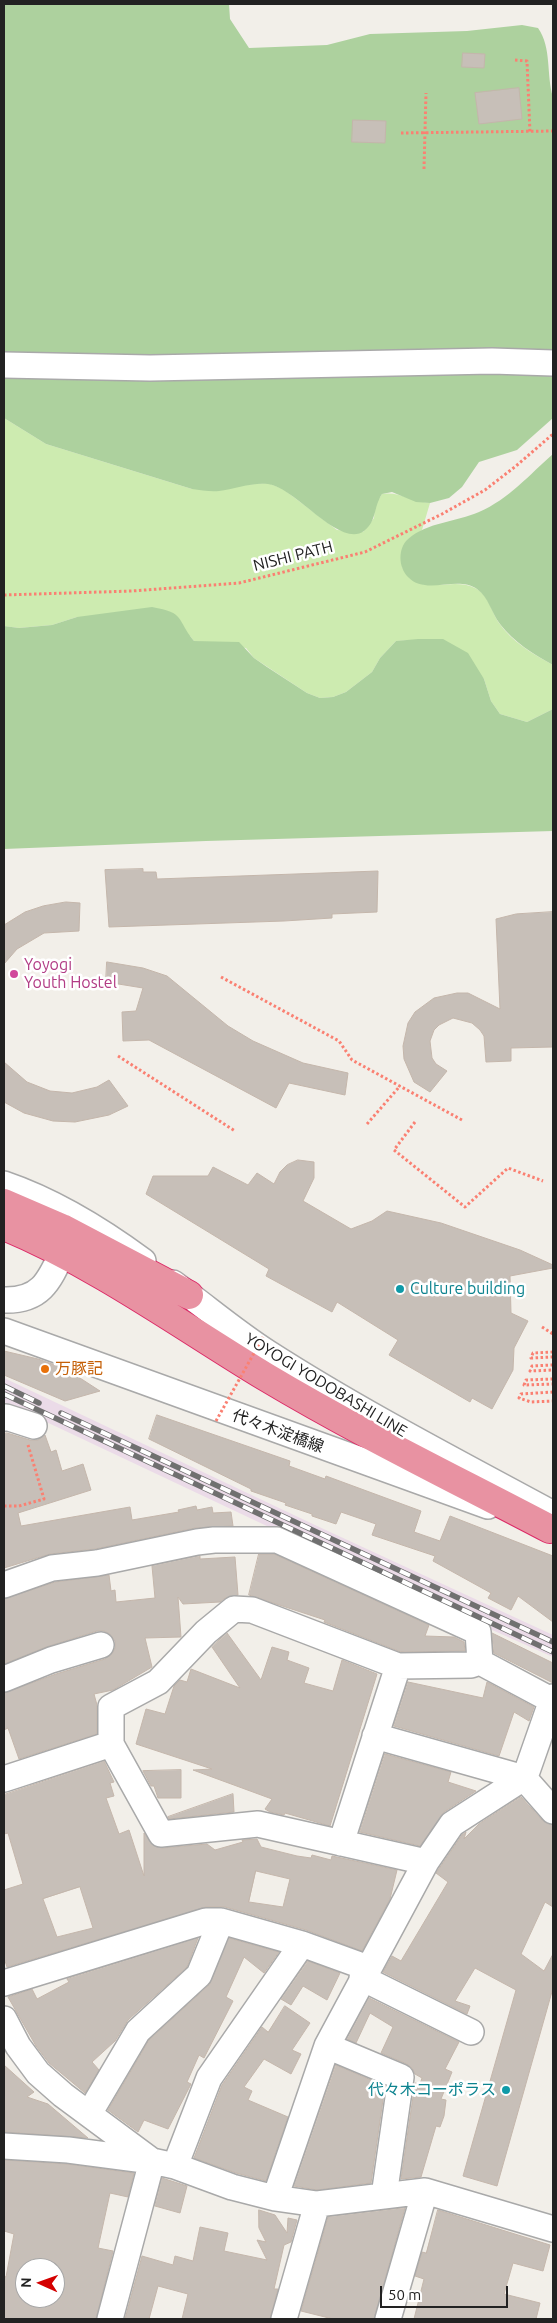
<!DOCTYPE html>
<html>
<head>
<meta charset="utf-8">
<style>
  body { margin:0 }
  #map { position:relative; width:557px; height:2323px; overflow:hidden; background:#f2efe9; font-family:Ubuntu,sans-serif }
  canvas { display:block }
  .frame { position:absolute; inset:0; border:5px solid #222; pointer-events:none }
  .north { position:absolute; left:15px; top:2258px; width:50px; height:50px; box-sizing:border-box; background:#fff; border:1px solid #a7a7a7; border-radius:50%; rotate:272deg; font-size:14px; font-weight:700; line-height:20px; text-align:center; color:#222 }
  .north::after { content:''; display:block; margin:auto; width:18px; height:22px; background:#d40000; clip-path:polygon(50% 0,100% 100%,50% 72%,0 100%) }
  .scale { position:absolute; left:380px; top:2286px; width:128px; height:22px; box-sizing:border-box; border:2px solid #222; border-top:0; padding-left:6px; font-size:15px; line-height:18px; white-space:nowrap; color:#222; -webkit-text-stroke:4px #fff; paint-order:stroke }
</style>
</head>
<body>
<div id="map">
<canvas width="557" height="2323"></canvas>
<div class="frame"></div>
<div class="north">N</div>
<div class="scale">50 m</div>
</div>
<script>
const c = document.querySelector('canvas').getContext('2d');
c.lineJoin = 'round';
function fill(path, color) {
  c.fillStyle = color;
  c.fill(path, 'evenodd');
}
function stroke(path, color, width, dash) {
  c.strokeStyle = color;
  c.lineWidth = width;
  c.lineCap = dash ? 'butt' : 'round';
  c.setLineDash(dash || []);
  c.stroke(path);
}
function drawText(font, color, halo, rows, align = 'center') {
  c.font = font + ' Ubuntu,"Noto Sans JP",sans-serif';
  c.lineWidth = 5;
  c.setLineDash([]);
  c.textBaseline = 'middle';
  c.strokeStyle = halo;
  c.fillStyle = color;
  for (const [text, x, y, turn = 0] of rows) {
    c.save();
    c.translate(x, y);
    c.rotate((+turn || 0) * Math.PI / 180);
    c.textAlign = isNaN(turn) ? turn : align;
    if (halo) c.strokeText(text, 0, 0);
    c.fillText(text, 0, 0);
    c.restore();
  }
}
const industrial = new Path2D(`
  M4,1378l311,147 238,110v22l-142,-63 -407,-192z`);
const grass = new Path2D(`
  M4,418l42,26 146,45 76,-6 15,6 54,41 26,2 11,-14 1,-13 7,-11c16,-3 31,8 48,9l-8,27 -15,10 -5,27c19,33 47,8 73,21 14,7 16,23 24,35 13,19 34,31 54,42v44l-26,13 -27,-8 -9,-13 -7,-22 -46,-40 -42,2 -16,17 -8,14 -26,20 -13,5 -13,1 -13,-5 -53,-35 -8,-10 -52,-7 -4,-5 -113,-19 -25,8 -33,3 -15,-2z`);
const forest = new Path2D(`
  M4,4h225l1,15 19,29 78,-3 43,-11 97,-3 55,-6 16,3c14,20 8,46 15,69v321l-36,32 -38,12 -17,25 -13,11 -19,5 -14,-1 -24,-10 -10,2c-9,14 -5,27 -18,37 -24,18 -69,-44 -96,-47 -15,-2 -34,5 -49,7 -9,1 -18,-1 -27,-2l-146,-45 -42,-26z
  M553,454v211c-20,-11 -39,-23 -53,-41 -9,-12 -11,-26 -23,-35 -20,-14 -51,7 -69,-12 -10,-10 -10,-29 0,-38 20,-17 48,-17 71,-27 30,-13 50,-37 74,-58z
  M152,607c34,6 24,12 42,34l45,1 15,16 13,9 40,26 13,5 13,-1 13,-5 26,-20 8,-14 16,-17 22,-2h25l25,14 16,26 7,22 9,13 27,8 26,-13v122l-347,10 -202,8v-223l15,2 33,-3 25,-8z`);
const building = new Path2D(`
  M463,53l22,1 -1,14 -22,-1z
  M519,88l3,31 -43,5 -4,-31z
  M353,120l33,1 -1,22 -33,-1z
  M143,869v3h13l1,7 221,-8 -1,41 -45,2v4l-48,3 -175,6 -4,-57z
  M66,902l14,1 -1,28 -35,2 -27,16 -13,15v-39l21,-13 18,-6z
  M553,912v135l-42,1v13l-25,1 -2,-26 -4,-6 -8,-7 -19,-5 -14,7 -5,5 -4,11 2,17 4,6 11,7 -17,21 -16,-10 -10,-23 -1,-13 5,-23 7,-11 19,-14 23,-5h11l32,16 -4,-90 20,-5z
  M107,962l36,6 24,8 61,50 25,15 50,22 45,10 -3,22 -56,-12 -13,25 -127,-68 -26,1 -1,-29 14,-1 7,-23 -37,-6z
  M4,1062l23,20 23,9 22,2 25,-6 12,-7 19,26 -19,9 -34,7 -22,-1 -29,-8 -20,-11z
  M298,1160l16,2v16l-11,23 48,28 21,-8 15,-10 54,12 79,27 33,15v3l-43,8 1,37 17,8 -14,27 -1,22 -21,39 -20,-11 -2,4 -81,-47 9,-15 -61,-38 -5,10 -66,-36 3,-7 -123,-75 7,-18h55l5,-9 35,18 9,-12 17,11 6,-12 7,-7z
  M4,1351l34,8 28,10 34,22 -35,10 -61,-26z
  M157,1415l133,46 -1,5 36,13 1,-3 95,35 -7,21 26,9 10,-25 103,40v66l-35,-26 -7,14 -23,-12 3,-5 -58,-32 2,-5 -63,-21 4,-11 -35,-12 -5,12 -24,-8v-2l-27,-9 1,-2 -35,-12v-2l-102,-50z
  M7,1433l23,7h8l7,-5 6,17 5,-2 6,21 21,-7 8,26 -73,23 3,13 109,-19 2,13 47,-8 -1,-2 18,-4 1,4 15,-3 1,6 18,-1 2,14 -38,2 -100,21 -45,5 -46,14v-134z
  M259,1554h15l155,71 -4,11 29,1 10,5 1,9 -64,1 -77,-30 1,-2 -76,-25z
  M200,1556v3l35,-2 3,38 -13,3 -5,4 -37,2 -5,-7 3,40 -36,1 7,29 -39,23 -19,4 3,11v29l-78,25 -11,-31 -4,2v-37l52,-19 49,-15 7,-5 3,-6v-7l-5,-7 -6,-3h-7l-51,16 -42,17v-65l51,-17 54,-7 2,16 4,-1 1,12 39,-4 -3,-32z
  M227,1633l34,47 11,-33 17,5 -2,8 22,8 -5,15 29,8 9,-31 35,14 -47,152 -45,-13 -1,2 -14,-3 -5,-3 7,-10 -79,-29 19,-1 -76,-25 10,-35 19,5 9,-28 6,-6 7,2 4,-13 49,19 -28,-41z
  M492,1633l61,30v20l-59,-30z
  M408,1682l75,16 4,-16 47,25 -5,14 -15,-9 -15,44 -105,-30z
  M385,1754l66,18 -3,10 28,9 -32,21 -24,34 -60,-14z
  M104,1761l10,21 -4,1 4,13 -8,2 13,36 10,-4 15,46v-43l10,13 8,2 45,-4 8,6 28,-8 -1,-2 15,-1 4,8 36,9 14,2 1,-3 19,5 1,-4 65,14 -7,29 -28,52 -56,-21 -81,-23h-19l-199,60 -3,-9v-68l19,-6 -15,-51 -4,1v-39zM256,1871l34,8 -7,28 -34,-5zM80,1887l13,41 -36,9 -14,-38z
  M181,1770v28h-23l-4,-12h-3l-8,-15z
  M233,1794l1,18 -65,7 -1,-2z
  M521,1797l21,23 11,5v82l-8,-5 -24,52 23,17 9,-17v34l-56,198 -34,-10 53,-186 -41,-22 -20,33 15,5 -3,8 -84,-42 9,-16 9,5 47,-79 -12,-9 26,-38 4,-3 -2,7 15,-15z
  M198,1938l-11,29 -59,53 -13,21 -23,21 7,8 -14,23 -36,-30 -13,-17 -28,-49 24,-8 5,10 32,-17 -2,-3z
  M229,1938l50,14 -15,21 -20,-16 -18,40 7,4 -29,57 -5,-3 -12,27 4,2 -23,45 -24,-9 -6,12 -30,-22 41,-70 60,-55z
  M308,1961l32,12 -13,27 -24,-14 -12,19 -10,-6z
  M369,1998l90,44 -14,27 7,3 -11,27 5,1 -2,16 -4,11 -4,-1 -15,51 -20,2 14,-96 5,1 2,-6 -7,-4 -3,-6 -5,-4 -26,-11 12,-26 -23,-14 -14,30 -9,-4z
  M285,2006l25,17 -18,27 9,4 -10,20 -27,-15 -20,28 8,4 -4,9 40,17 -22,64 -30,-8 -42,-15 28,-73 40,-58 6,5z
  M4,2065l30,27 -7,5 21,7 40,34 -84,-6z
  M336,2065l49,21 -14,97 -54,7 -23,-4z
  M4,2160l63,4 67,9 -6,24 -18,-4 -12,55 15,3 -17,68h-92v-43l2,1 8,-43 -10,-3zM25,2268h30v30h-30z
  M162,2178l25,8 -7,27 -25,-7z
  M405,2208l-31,111h-41l-32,-8 27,-94z
  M259,2210l16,5 12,18 1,-15 9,2 -6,22 -7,3 -10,44h4l-8,30h-88l6,-25 -30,-8 -9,33h-24l17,-63 31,9 2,-9 18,5 7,-34 28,6 -4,18 43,9 -10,-20 9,2 -7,-14z
  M438,2210l112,35 -7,26 -30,-8 -9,31 36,9 -4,16h-122l10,-40 -9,-3 7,-24 4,1z`);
const path = new Path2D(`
  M515,60l12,1 3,72
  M401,133l152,-2
  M424,169l2,-76
  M4,595l128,-4 107,-8 126,-31 77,-38 43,-24 31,-24 37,-32
  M221,977l118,64 13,19 110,60
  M118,1056l117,75
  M415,1122l-21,28 71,57 43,-39 35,13
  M367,1124l33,-38
  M542,1327l11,7
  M553,1352l-20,1 -2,5 22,-1
  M553,1365l-21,1 -2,5 23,-1
  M553,1379l-27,1 -2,5 29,-1
  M553,1392l-32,2 -2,4 12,4 22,-1
  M4,1506h15l25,-7 -16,-54`);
const minor = new Path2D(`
  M4,365l146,3 342,-7 61,2
  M4,1184c50,17 97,46 139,77
  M173,1283c32,23 62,49 95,70 92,59 189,109 285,161
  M4,1300c36,1 45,-18 58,-47
  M4,1331l484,175
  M4,1418l2,-1 28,9
  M4,1585l48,-17 45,-5 100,-21 17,-2h63l201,92 2,30
  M4,1679l47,-19 50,-15
  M375,1736l149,42 29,33
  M4,1779l107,-35
  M341,1843l57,-177
  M426,1862l-168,-38 -97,10 -50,-90v-37l47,-25 48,-50 28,-23 18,1 146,56 73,-1 9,-3 73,39
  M362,1978l109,54
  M4,1983l202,-62h15l81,23 66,24
  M4,2019l14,27 20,27 25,22 89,66 23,5 57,21 43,11 42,6 108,-13 128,38
  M327,2046l74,31 -17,119
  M89,2114l49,-83 61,-56 22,-54
  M4,2146l64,4 84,11 -42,158
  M175,2166l34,-88 93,-134
  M275,2198l52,-152 99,-184 26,-38 73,-47 28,-80
  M284,2319l33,-115
  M388,2319l37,-128`);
const highway = new Path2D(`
  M4,1203l58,25 127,67
  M4,1226c94,39 176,99 262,151 92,55 189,102 284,152`);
const rail = new Path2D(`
  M4,1386l35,17
  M4,1394l549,258
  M61,1413l492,229`);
const pathBridge = new Path2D(`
  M216,1421l47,-84`);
const markers = [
  [14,974,5,"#d1479c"],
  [400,1289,5,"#0f9aa8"],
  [45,1369,5,"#e8710a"],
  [506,2090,5,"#0f9aa8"]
];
const streetNames = [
  ["NISHI PATH",293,556,-14],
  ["YOYOGI YODOBASHI LINE",326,1385,31],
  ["代々木淀橋線",278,1431,20]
];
const hotelNames = [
  ["Yoyogi",24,965],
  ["Youth Hostel",24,983]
];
const cultureNames = [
  ["Culture building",410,1289],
  ["代々木コーポラス",496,2090,"right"]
];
const foodNames = [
  ["万豚記",55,1369]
];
fill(industrial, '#ebdbe8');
fill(grass, '#cdebb0');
fill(forest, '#add19e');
fill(building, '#c7bfb8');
stroke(building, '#c4b6ab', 1);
stroke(minor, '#a9a9a9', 28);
stroke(highway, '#dc2a67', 30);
stroke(path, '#fa8072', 3, [2.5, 2.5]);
stroke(minor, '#fff', 25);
stroke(highway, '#e892a2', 28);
stroke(rail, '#707070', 5.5);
stroke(rail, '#fff', 4, [11]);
stroke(pathBridge, '#fa8072', 3, [2.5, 2.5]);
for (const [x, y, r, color] of markers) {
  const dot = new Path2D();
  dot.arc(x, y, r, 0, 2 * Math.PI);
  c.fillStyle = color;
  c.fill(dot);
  stroke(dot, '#fff', 2);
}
drawText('16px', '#222', '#fff', streetNames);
drawText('16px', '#b23c85', '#fff', hotelNames, 'left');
drawText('16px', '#0d838f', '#fff', cultureNames, 'left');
drawText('16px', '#c56008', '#fff', foodNames, 'left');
</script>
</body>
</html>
